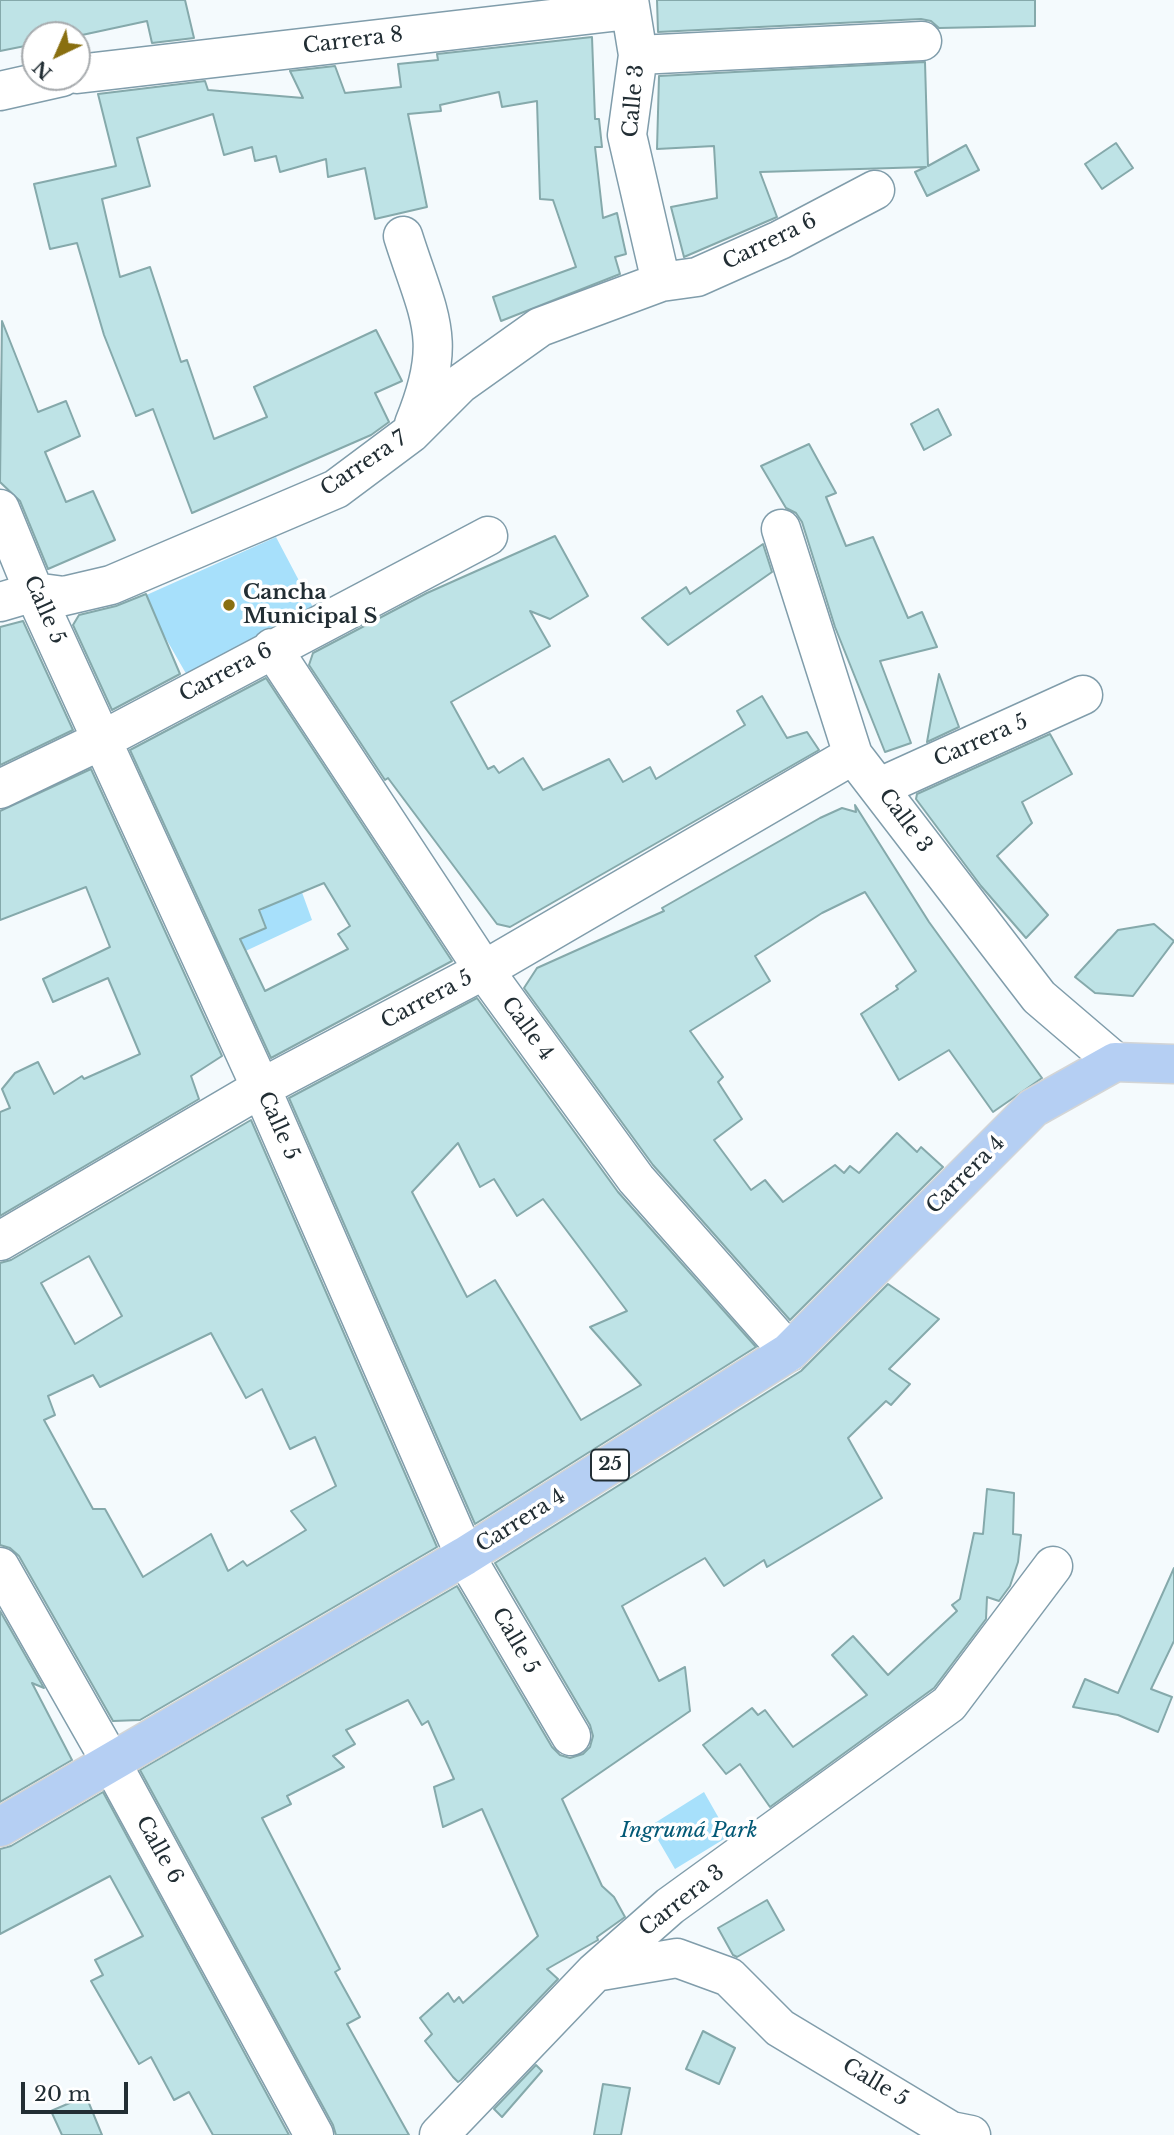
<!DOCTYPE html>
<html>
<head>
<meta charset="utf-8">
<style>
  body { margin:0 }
  #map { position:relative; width:1174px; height:2135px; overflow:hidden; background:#f4fafd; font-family:"Libre Baskerville",serif }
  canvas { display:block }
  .north { position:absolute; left:21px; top:21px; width:70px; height:70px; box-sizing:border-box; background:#fff; border:2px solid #a7abae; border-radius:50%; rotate:224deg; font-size:19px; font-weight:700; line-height:28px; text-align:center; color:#222e34 }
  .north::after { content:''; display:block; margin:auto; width:24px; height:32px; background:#896f10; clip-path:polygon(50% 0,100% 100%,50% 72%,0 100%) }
  .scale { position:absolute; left:21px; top:2082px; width:107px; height:32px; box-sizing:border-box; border:4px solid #222e34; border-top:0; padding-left:9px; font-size:21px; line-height:24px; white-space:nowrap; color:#222e34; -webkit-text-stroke:5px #fff; paint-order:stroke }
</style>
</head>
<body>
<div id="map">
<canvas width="1174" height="2135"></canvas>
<div class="north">N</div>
<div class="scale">20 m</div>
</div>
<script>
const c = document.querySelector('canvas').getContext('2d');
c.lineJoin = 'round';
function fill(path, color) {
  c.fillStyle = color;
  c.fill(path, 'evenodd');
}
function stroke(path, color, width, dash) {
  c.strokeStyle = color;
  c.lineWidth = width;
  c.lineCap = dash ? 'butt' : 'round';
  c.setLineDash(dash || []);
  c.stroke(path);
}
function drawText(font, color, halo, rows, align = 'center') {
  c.font = font + ' "Libre Baskerville",serif';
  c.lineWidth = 7;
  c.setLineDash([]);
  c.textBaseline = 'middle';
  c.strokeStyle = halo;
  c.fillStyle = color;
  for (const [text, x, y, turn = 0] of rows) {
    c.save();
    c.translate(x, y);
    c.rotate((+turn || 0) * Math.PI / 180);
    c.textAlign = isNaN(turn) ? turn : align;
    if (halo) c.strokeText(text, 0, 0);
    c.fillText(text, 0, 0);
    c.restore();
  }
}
const green = new Path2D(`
  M276,537l40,76 -128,64 -46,-80z
  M295,873l17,47 -90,42 -26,-30 21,4 45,-26 10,-14z
  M704,1792l25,44 -54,33 -25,-43z`);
const building = new Path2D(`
  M0,0h185l9,38 -42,5 -5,-22 -65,14h-47v9l-35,7z
  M657,0h378v26l-96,2 -8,-7 -10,-2 -263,13z
  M592,37l3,82h4l3,28h-7l8,71 14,-5 9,41 -11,3 5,17 -119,47 -8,-24 83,-30 -23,-67 -13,-1 -3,-98 -35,6 -3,-15 -59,13 1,6 -33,3 19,93 -52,12 -10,-51 -37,9 -2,-18 -46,13 -4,-16 -21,5 -3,-14 -28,8 -11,-41 -76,24 13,48 -48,13 18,78 30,-10 31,95 6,-2 27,79 53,-22 -13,-30 122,-57 26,51 -27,12 14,29 -18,13 -179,78 -39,-104 -17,7 -32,-81 -27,-92 -27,6 -16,-65 82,-18 -18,-72 107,-13 3,9 95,8 -13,-27 45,-5 10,27 56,-6 -3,-23 40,-4 -1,-6z
  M925,62l3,104 38,-21 13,25 -52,26 -12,-24 11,-5 -166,5 17,45 -93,40 -13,-50 46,-9 -3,-52 -57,3 2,-73z
  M1116,143l17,25 -31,21 -17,-25z
  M2,321l36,91 28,-11 14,35 -35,16 21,50 27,-11 22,49 -67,29 -28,-68 -20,-19z
  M938,409l13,26 -27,15 -13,-26z
  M809,444l27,49 -10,4 20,49 27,-9 35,81 14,-6 15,35 -57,14 31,82 -26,9 -50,-125 -33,-105 -6,-9 -10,-5 -25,-42z
  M555,536l33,60 -38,23 -20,-8 20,35 -99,56 37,67 6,-3 5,7 24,-15 20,32 66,-31 14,23 27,-15 6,12 89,-54 -8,-14 25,-15 25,42 20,-6 12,18 -309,177 -13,-3 -109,-146 -3,2 -76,-115 4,-12 114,-60z
  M763,544l9,28 -104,73 -26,-27 44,-31 4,7z
  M146,594l34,80 -68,36 -39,-85 6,-10 37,-9z
  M23,621l50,109 -73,35v-138z
  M939,674l20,53 -32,15z
  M266,678l186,283 -181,97 -141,-308zM324,883l26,43 -12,8 10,15 -83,42 -25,-52 26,-11 -7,-18z
  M1050,734l22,40 -50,28 10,21 -35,33 51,59 -22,23 -45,-52 -65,-87 1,-5z
  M91,769l131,287 -31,20 8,23 -199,117v-104l10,-4 -8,-19 13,-16 23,-11 16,32 28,-18 2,3 56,-25 -32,-76 -55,24 -10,-23 67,-32 -24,-60 -86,33v-109z
  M855,805l74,117 113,156 -49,34 -44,-62 -50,30 -38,-66 37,-25 -2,-3 20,-15 -51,-79 -43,21 -67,43 15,25 -80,50 33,46 -5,5 24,37 -28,21 37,50 14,-10 18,22 52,-37 9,8 6,-7 9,7 38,-40 20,19 4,-5 22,20 -153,153 -137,-155 -129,-177 13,-20 127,-57 -2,-3 158,-90 22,-10 14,4z
  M1154,924l20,17 -41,55 -38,-3 -20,-16 43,-47z
  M477,998l141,194 138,155 -281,177 -186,-426zM458,1143l22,44 14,-8 23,37 26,-17 84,112 -37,16 51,58 -60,35 -86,-140 -28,17 -55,-105z
  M251,1120l186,427 -297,173 -27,1 -94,-165 -9,-8 -10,-3v-282l11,-3zM89,1256l33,60 -47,28 -34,-61zM211,1333l35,65 16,-9 28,60 25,-12 21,49 -45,25 15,19 -59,36 -4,-5 -15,10 -17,-37 -68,43 -38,-68h-12l-49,-89 11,-5 -7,-19 45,-21 7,12z
  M888,1284l51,35 -50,50 21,15 -19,21 -5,-4 -38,37 34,60 -115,69 -3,-7 -40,26 -19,-28 -83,48 37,75 26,-14 5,44 -128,88 40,87 12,11 11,20 -28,20 1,3 -51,29 11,10 -97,101 -3,2 -5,-5 -28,-36 7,-7 -12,-16 28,-25 6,9 5,-5 4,6 75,-67 -56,-127 -39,18 -9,-40 20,-8 -26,-58 -6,4 -14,-25 -62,30 9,14 -22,12 11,11 -57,29 4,8 -29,14 78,151 -5,3 25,45 -13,7 62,111h-73l-3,-10 -193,-355 317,-184 95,161 8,8 10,3 13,-4 7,-7 3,-11 -3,-11 -95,-162 306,-192z
  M987,1489l27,4 -1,41 8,1 -3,27 -8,24 -11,15 -12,-4 -1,22 -52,69 -164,119 -30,-43 -14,10 -23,-29 49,-37 6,7 7,-5 28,37 74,-52 -35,-40 21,-19 35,39 69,-64 -5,-6 8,-6 14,-66 9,1z
  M1174,1568v73l-23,48 21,8 -14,35 -40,-17 -45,-8 12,-28 33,14z
  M0,1611l44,77 -12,-5 40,77 -72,42z
  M103,1792l186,343h-76l-24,-43 -15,8 -23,-43 -12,7 -48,-83 12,-6 -8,-15 48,-24 -33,-60 -110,58v-85l11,-3z
  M767,1900l17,30 -47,27 -4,-2 -15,-27z
  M703,2031l32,17 -16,36 -33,-15z
  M536,2065l6,6 -40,46 -8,-8z
  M603,2084l27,4 -9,47h-27z
  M86,2096l16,39h-40l-11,-24z`);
const minor = new Path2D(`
  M629,0l9,55 -11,80 34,147
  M638,55l284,-14
  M77,74l552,-64
  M0,91l62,-14
  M403,236c26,82 46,103 11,188
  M0,509l34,83 227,496 204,468 106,180
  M781,529l72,226 186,242 76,65
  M0,602l34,-10 30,4 47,-11 225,-96 75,-56 49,-49 80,-57 121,-45 36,-5 83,-37 95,-50
  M272,648l212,322 152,209 153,173
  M880,787l203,-92
  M0,789l104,-50 384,-203
  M0,1241l261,-153 223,-118 369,-215
  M0,1567l111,195 203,373
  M595,1972l82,-14 52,19 51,51 171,103 20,4
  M439,2135l156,-163 75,-66 279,-202 104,-138`);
const major = new Path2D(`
  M0,1827l465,-271 324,-204 244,-244 82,-46 59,2`);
const markers = [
  [229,605,7,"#896f10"]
];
const shields = [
  [610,1465,38]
];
const shieldNames = [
  ["25",610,1465]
];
const streetNames = [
  ["Carrera 8",353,41,-7],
  ["Calle 3",634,101,-85],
  ["Carrera 6",770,242,-26],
  ["Carrera 7",364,464,-34],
  ["Calle 5",44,610,66],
  ["Carrera 6",226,673,-28],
  ["Carrera 5",981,741,-24],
  ["Calle 3",905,821,53],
  ["Carrera 5",427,1000,-28],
  ["Calle 4",527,1029,54],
  ["Calle 5",278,1126,66],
  ["Carrera 4",966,1175,-45],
  ["Carrera 4",521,1521,-32],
  ["Calle 5",515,1641,60],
  ["Calle 6",159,1850,61],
  ["Carrera 3",682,1901,-38],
  ["Calle 5",875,2083,31]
];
const poiNames = [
  ["Cancha",243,593],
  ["Municipal S",243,617]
];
const parkNames = [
  ["Ingrumá Park",689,1831]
];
fill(green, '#a7e0fb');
fill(building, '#bee3e6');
stroke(building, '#85a9ab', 2);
stroke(minor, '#809dab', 41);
stroke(major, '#d3d5d6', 41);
stroke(minor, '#fff', 38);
stroke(major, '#b5cff3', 38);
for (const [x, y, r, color] of markers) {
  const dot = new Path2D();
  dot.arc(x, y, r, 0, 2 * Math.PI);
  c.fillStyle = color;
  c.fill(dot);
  stroke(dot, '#fff', 2.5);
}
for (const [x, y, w] of shields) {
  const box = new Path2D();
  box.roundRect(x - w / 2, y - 15.5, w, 31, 5);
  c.fillStyle = '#fff';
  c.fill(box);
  stroke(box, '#222e34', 2);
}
drawText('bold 19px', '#222e34', null, shieldNames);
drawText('21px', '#222e34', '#fff', streetNames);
drawText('bold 21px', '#222e34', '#fff', poiNames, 'left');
drawText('italic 21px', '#035976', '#fff', parkNames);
</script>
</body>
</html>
